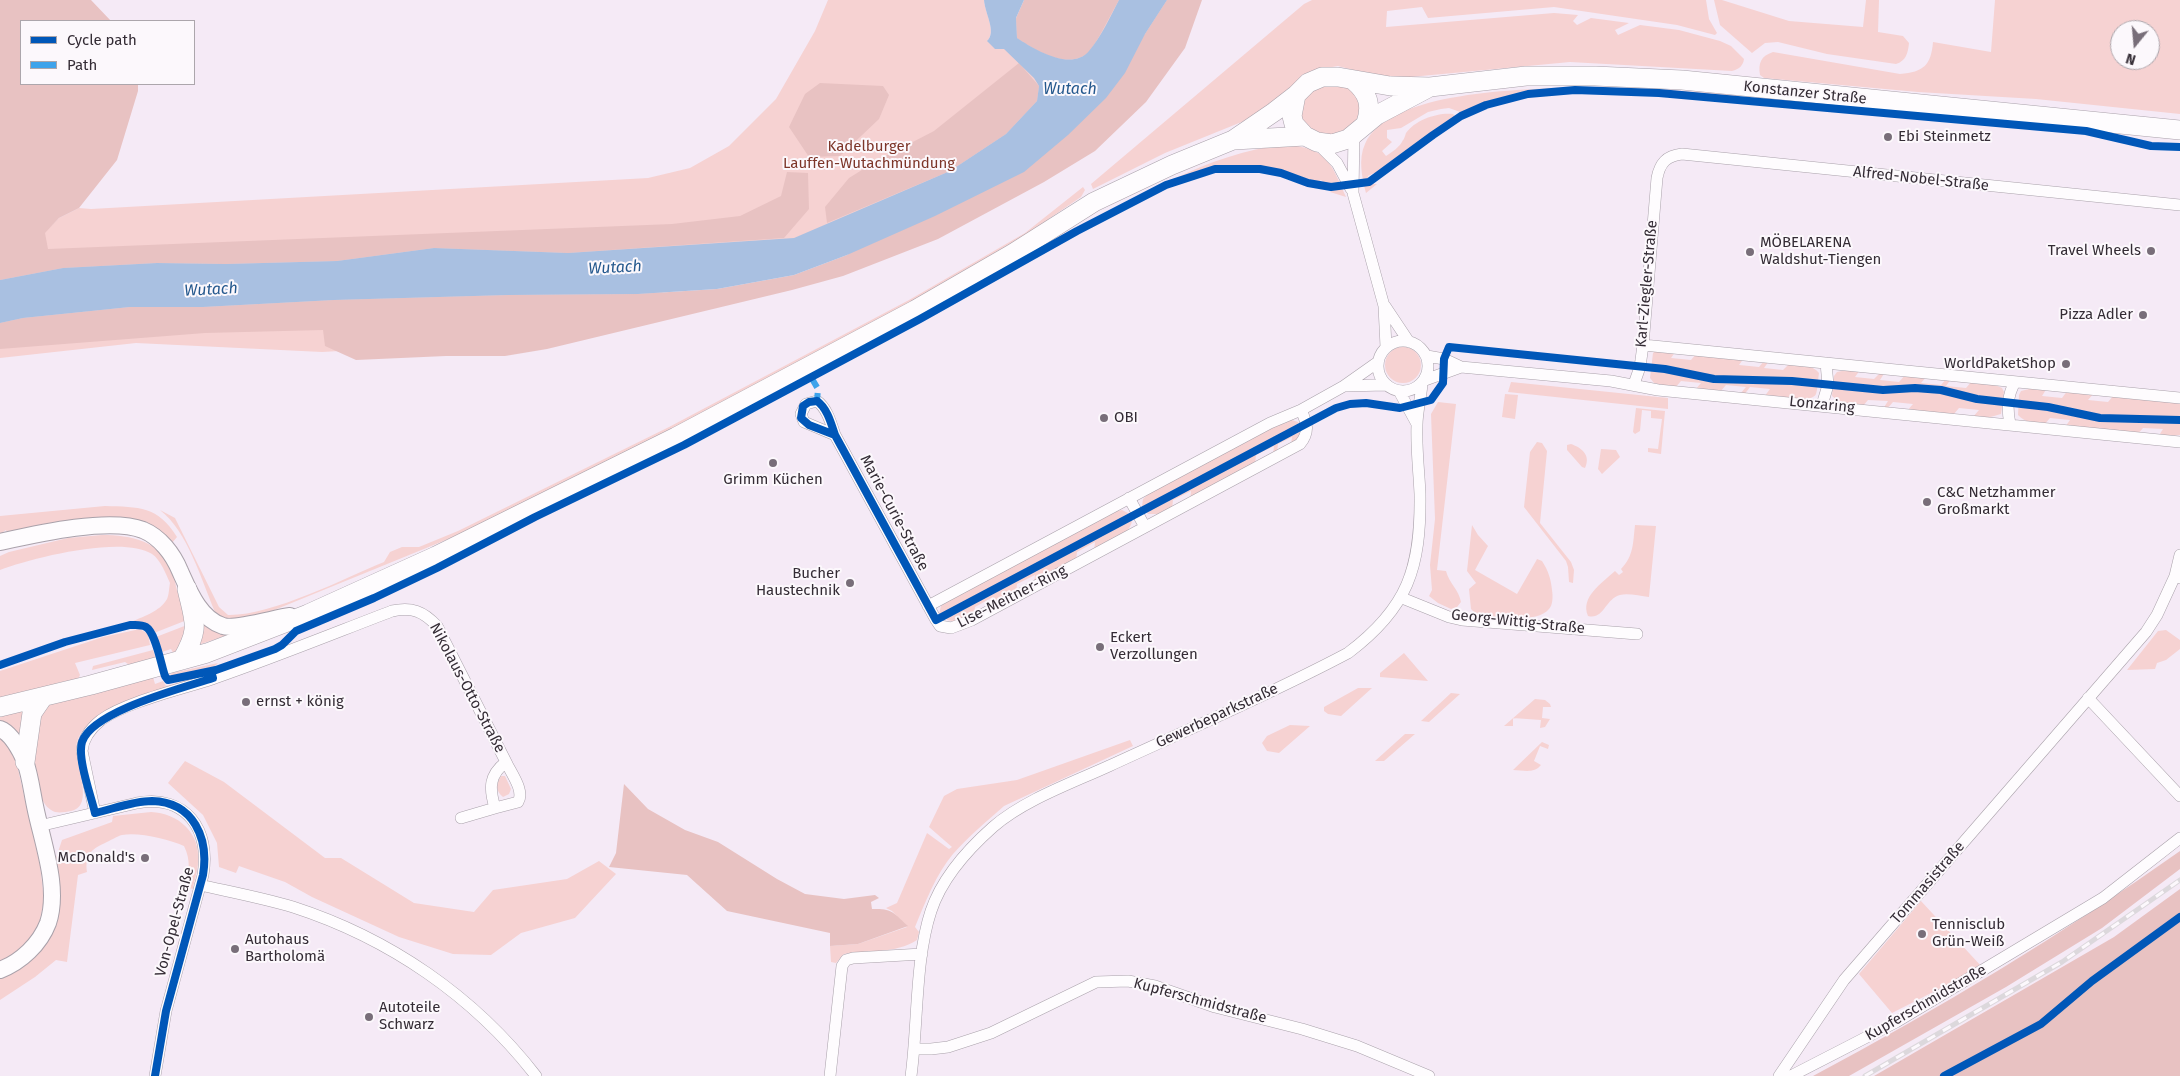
<!DOCTYPE html>
<html>
<head>
<meta charset="utf-8">
<style>
  body { margin:0 }
  #map { position:relative; width:2180px; height:1076px; overflow:hidden; background:#f5eaf6; font-family:"Fira Sans",sans-serif }
  canvas { display:block }
  .legend { position:absolute; left:20px; top:20px; width:175px; height:65px; box-sizing:border-box; background:#fcf8fc; border:1px solid #aca6ac; margin:0; padding:6px 9px; list-style:none; font-size:15px; color:#342c35 }
  .legend li { display:flex; align-items:center; gap:10px; height:25px }
  .legend b { width:25px; border:1px solid #aca6ac }
  .north { position:absolute; left:2110px; top:20px; width:50px; height:50px; box-sizing:border-box; background:#fcf8fc; border:1px solid #aca6ac; border-radius:50%; rotate:197deg; font-size:14px; font-weight:700; line-height:20px; text-align:center; color:#342c35 }
  .north::after { content:''; display:block; margin:auto; width:18px; height:22px; background:#786e79; clip-path:polygon(50% 0,100% 100%,50% 72%,0 100%) }
</style>
</head>
<body>
<div id="map">
<canvas width="2180" height="1076"></canvas>
<ul class="legend">
<li><b style="height:6px;background:#0057b8"></b>Cycle path</li>
<li><b style="height:6px;background:#3ea3eb"></b>Path</li>
</ul>
<div class="north">N</div>
</div>
<script>
const c = document.querySelector('canvas').getContext('2d');
c.lineJoin = 'round';
function fill(path, color) {
  c.fillStyle = color;
  c.fill(path, 'evenodd');
}
function stroke(path, color, width, dash) {
  c.strokeStyle = color;
  c.lineWidth = width;
  c.lineCap = dash ? 'butt' : 'round';
  c.setLineDash(dash || []);
  c.stroke(path);
}
function drawText(font, color, halo, rows, align = 'center') {
  c.font = font + ' "Fira Sans",sans-serif';
  c.lineWidth = 4;
  c.setLineDash([]);
  c.textBaseline = 'middle';
  c.strokeStyle = halo;
  c.fillStyle = color;
  for (const [text, x, y, turn = 0] of rows) {
    c.save();
    c.translate(x, y);
    c.rotate((+turn || 0) * Math.PI / 180);
    c.textAlign = isNaN(turn) ? turn : align;
    if (halo) c.strokeText(text, 0, 0);
    c.fillText(text, 0, 0);
    c.restore();
  }
}
const green = new Path2D(`
  M828,0h156c1,13 13,32 3,41l56,-41h155l-48,92 -600,247 -228,13 -186,-9 -136,15v-118l50,-13 9,-9 20,-10 12,1 557,-31 42,-10 39,-22 47,-47 39,-68z
  M1312,0h394l3,19 8,14 -2,2 -38,-10 -123,-18 -126,11 -6,-11 -35,4 -1,16 168,-14 24,2 -5,6 4,4 14,-7 38,5 -14,7 3,5 22,-10 39,5 41,11 11,5 13,13c-1,7 -5,10 -12,12l-162,-9 -170,16h-16l-46,-12 -23,4 -13,5 -19,21 -34,23 -84,34 -72,36 -2,-5 213,-180z
  M1714,0h8l67,21 74,6 3,-27h13l-1,32 25,4 6,7c-1,10 -3,18 -13,21l-69,-10 -49,-12 -13,1 -13,10 -32,-28z
  M1995,0h185v114l-144,-15 -118,-7 -154,-14 -4,-3c-2,-12 1,-19 13,-23l127,22c24,-2 31,-9 33,-32l58,10zM2120,30h30v30h-30z
  M1344,83l18,13 -2,23c-21,19 -45,25 -60,-4 7,-31 16,-28 44,-32z
  M1576,87l81,2 79,6 1,3c-90,-8 -189,-23 -274,15l-14,-5 -8,1 -13,3 -27,16 -14,2v8l5,4 -10,9 4,5c6,-4 14,-9 17,-16 1,0 3,-7 3,-7 9,-13 32,-21 47,-19l3,3 -23,14 -56,43 -3,-1 -6,3v8h9l-11,9c-4,-15 -8,-34 -1,-49 24,-54 158,-54 211,-57z
  M1764,98l291,28v2l-291,-27z
  M1284,145c42,2 47,17 62,52l-16,-5 2,-2 1,-5 -9,-2 -3,-3h-1l2,4 -40,-14 -22,-4h-45l-41,13c35,-17 72,-30 110,-34z
  M1083,187l2,3 -4,7 -31,21 -20,18 -23,15 -336,180 -208,102 -218,89 -16,1 -17,-9 3,-2c-14,-33 -27,-80 -55,-102l15,8 44,89 9,8c43,1 115,-36 156,-53l6,-10 12,-5h17l39,-16 211,-104 240,-127 116,-67z
  M1385 365a18 18 0 1 1 36 0a18 18 0 1 1-36 0Z
  M1657,350l19,1 -5,7 20,2 6,-7 47,5 -5,7 20,2 6,-7 4,1 -5,7 19,2 7,-7c9,1 23,2 29,10 -1,6 -1,15 -3,21 -4,10 -42,3 -52,3l6,-8 -20,-2 -6,8 -4,-1 6,-7 -20,-2 -6,7 -25,-2 6,-7 -20,-2 -6,7 -21,-5 -4,-5 3,-25z
  M1847,370h13l-5,7 19,2 7,-7h4l-5,8 19,2 7,-8 21,2 -6,7 20,2 6,-7 4,1 -5,7 20,2 6,-7 18,2 12,5 2,4 -3,22 -14,4 -14,-1 6,-7 -20,-2 -6,7 -46,-4 6,-7 -20,-2 -6,7h-4l5,-8 -20,-1 -6,7c-10,-2 -22,-4 -30,-11l2,-20 3,-4z
  M1511,382l157,16v11l-160,-17z
  M2037,387l10,1 -5,8 20,2 6,-8 26,3 -6,7 20,2 6,-7 66,8v32l-22,2 5,-8 -20,-1 -6,7 -72,-8 5,-7 -20,-2 -6,7c-10,-1 -19,-3 -26,-10l1,-20 2,-4z
  M1505,394l13,1 -3,24 -13,-2z
  M1438,402l18,2 -19,166 9,1c3,12 13,19 15,31l-4,5 -6,2 -13,-6 -9,-7 3,-6 -2,-25 5,-46 -4,-105z
  M1636,408l29,3 -4,43 -13,-2v-4l10,1 4,-30 -11,-1v-7l-9,-1 -2,21 -5,3 -2,-2z
  M1292,420l6,2 4,8 -4,10 -7,5 1,-8 -14,7 -1,9 -4,2 1,-9 -18,9 -1,10 -65,35 1,-9 -18,9 -1,9 -12,5h-12l-6,-8 1,-7 10,-10 126,-67z
  M1537,442l5,1 5,8 -7,72 31,39 3,8 -1,13 -4,-1 -1,-15 -2,-6 -42,-54 6,-55z
  M1571,444c11,4 20,11 14,24l-3,-1 -15,-17v-5z
  M1601,449l15,1 4,7 -18,17 -4,-5z
  M105,506c34,1 53,0 72,31l-5,6 -27,-18 -138,8 -1,-3 -6,4v-18z
  M1122,510l6,3 4,8c-3,16 -25,23 -38,31l1,-10 -18,10 -1,9 -42,23 1,-9 -18,9 -1,10 -24,12 1,-9 -18,10 -1,9c-14,4 -23,10 -35,-2l2,-8 8,-7 158,-86z
  M1472,525l6,10 10,11 -13,24 42,24 19,-33 1,-2 5,2c6,9 9,18 10,29 1,6 1,15 -3,19 -12,15 -55,8 -72,6l-6,-6 -2,-20 7,-6 -9,-12z
  M1635,525l21,1 -7,71c-9,-1 -21,-4 -29,-2 -15,4 -16,25 -32,21 -8,-19 14,-33 27,-45l4,4 4,-3 -2,-3c13,-13 12,-27 14,-44z
  M102,535c29,0 59,6 71,36 2,7 2,13 4,19 3,10 8,19 10,30l-33,13c-7,-9 -13,-10 -25,-10 12,-6 31,-11 38,-24 2,-4 2,-11 3,-16 -4,-9 -10,-24 -18,-29 -30,-19 -120,4 -152,16v-14l9,-4 59,-14z
  M198,622l36,11 -39,13z
  M187,625l-8,24 -6,4 -2,-4 -9,3 -6,-15z
  M140,629l8,5 2,11 -75,18 5,12 -2,4 -21,4 -1,4 -56,13v-29l103,-34z
  M2166,630l14,10v9l-14,11 -9,3 -2,6 -28,1 31,-39z
  M153,650l3,9 -16,5h-12l-3,-2 -33,8 1,-4z
  M1404,653l24,28 -48,-4v-4z
  M218,663l-5,5 -43,11 -1,-2 3,-4z
  M208,674l2,3 -111,39c-9,7 -19,14 -22,26 -5,18 20,64 -6,69 -5,1 -11,2 -16,1 -6,-2 -11,-8 -13,-13 -7,-13 -13,-54 -11,-68 2,-9 11,-19 16,-26l106,-28 2,7 8,-3 3,5z
  M1372,688l-31,28 -13,-2 -4,-3v-4l34,-19z
  M1451,693l9,1 -31,28 -8,-1z
  M1535,699l10,1 5,4 1,3h-8l-1,11 8,1 -5,8 -5,1 1,-8 -28,-2v8h-9z
  M27,709l-5,38 -22,-24v-8z
  M1290,725l20,1 -31,27 -12,-2 -5,-8 5,-7z
  M1405,734h10l-31,27h-9z
  M0,736l15,20 25,109 4,35 -4,20 -7,15 -13,15 -20,13z
  M1130,740l3,6 -129,60c-17,15 -36,31 -51,48 -17,20 -28,49 -38,73l4,5 -2,8c-22,14 -49,10 -73,14l-8,9 -5,-1 -1,-16 28,-2 49,-17 -15,-16 -6,-3 11,-5 30,-70 22,16 3,-2 -23,-20 15,-31 13,-7 60,-9z
  M1542,742l7,3 -1,4 -8,-3 -6,15 7,4c-7,9 -18,5 -28,5z
  M185,761l39,21 101,76h16l73,45 60,9 19,-22 74,-11 32,-18 17,13 -41,44 -54,15 -30,22 -38,-1 -54,-17 -87,-40 -27,-15 -46,-16 -3,7 -17,-6 -2,-24 -14,-28 -35,-32z
  M501,776h4l6,13 -2,5 -6,3c-8,-7 -7,-13 -2,-21z
  M151,812c27,1 50,21 47,50 0,9 -4,18 -5,27l-7,-2c3,-15 5,-27 -2,-41 -16,-7 -45,-14 -62,-11 -5,1 -12,6 -17,8 -15,7 -20,12 -18,29l-9,3 -11,87 -11,-2 -21,17 -35,23v-23l58,-76 -2,-43 6,-18 50,-18 1,-6z
  M1921,901l61,66 -90,46 -33,-39z`);
const forest = new Path2D(`
  M0,0h91l20,21h-90v63h117v7l-21,69 -38,48 -20,10 -14,15 3,16 624,-25 68,-8 41,-20 6,-24 21,1 1,36 -25,29 -216,15 -134,-5 -97,13 -111,3 -69,-1 -94,5 -63,12z
  M1024,0h95c-6,10 -24,47 -31,53 -22,17 -53,-3 -71,-15l-1,-20z
  M1167,0h35l-17,48 -39,54 -51,49 -51,31 -106,57 -95,37 -51,14 -245,59 -42,7h-59l-90,4 -31,-14 -2,-16 -118,3 -205,16v-26l23,-5 107,-11h73l131,-7 175,-5 129,-1 79,-5 77,-14 53,-20 298,-221z
  M1019,63l20,23 -2,15 -31,33 -56,37 -123,52 -2,-16 24,-29 29,-18 56,-29z
  M820,83l63,3 6,9 -10,24 -39,37 -31,1 -20,-30 16,-33z
  M624,784l24,25 37,21 33,12 59,37 28,15 39,5 31,-4 4,3 -8,4 1,7c20,-1 22,4 36,17l-50,18 -28,2v-13l-103,-22 -40,-36 -78,-8 7,-14z
  M2180,851v18l-78,59 -96,59 -157,89h-36c126,-67 250,-142 367,-225z
  M2180,889v187h-306l240,-139z`);
const water = new Path2D(`
  M984,0h40l-8,18 1,20c17,11 54,34 72,13 12,-14 21,-34 30,-51h48l-22,34 -20,39 -19,25 -38,37 -44,37 -89,44 -88,39 -53,20 -77,14 -79,5 -129,1 -175,5 -131,7h-73l-107,11 -23,5v-43l63,-12 94,-5 69,1 111,-3 97,-13 134,5 226,-15 156,-67 56,-37 31,-33 2,-15 -5,-8 -30,-29h-9l-8,-8c10,-9 -2,-27 -3,-41z`);
const minor = new Path2D(`
  M1354,134l-1,59 31,113 2,41
  M1318,144l19,19 14,26
  M1385,306l24,36
  M1378 366a25 25 0 1 1 50 0a25 25 0 1 1-50 0Z
  M1643,345l537,53
  M1427,356l17,3 17,8 150,14 47,9 522,52
  M1425,380l36,-13
  M1634,384l6,-17 3,-22 14,-167c3,-15 9,-22 25,-24l498,51
  M1344,386l42,-1
  M1399,391l18,33
  M1822,405l6,-20 -2,-22
  M1301,410l43,-24 34,-24
  M2010,424c-3,-15 -3,-28 5,-42
  M835,435l-31,-13 -3,-8 5,-10 11,-3c10,7 14,22 18,34l101,185 4,6 11,2 21,-8 328,-176c10,-12 7,-21 1,-34l-31,13 -342,183
  M1129,498l16,29
  M2180,555l-5,21 5,2
  M1402,598l47,19 13,3 175,14
  M2088,698l92,98
  M95,813l-13,-62c1,-13 9,-23 19,-31 25,-18 81,-31 111,-41 61,-21 120,-45 180,-68 20,-4 31,0 45,15l69,136c-17,13 -17,26 -11,46l23,-6c7,-11 -7,-29 -12,-40
  M461,818l34,-10
  M39,826l98,-23c49,-9 74,27 66,72l-37,136 -11,65
  M200,885c31,7 63,13 93,22 96,31 181,89 243,169
  M915,1049h16l17,-2 43,-14 105,-51 32,-1 27,5 60,21 87,22 55,17 72,30
  M830,1076l12,-110 4,-6 7,-2 69,-4
  M911,1076c7,-51 4,-117 20,-165 11,-33 36,-61 62,-84 31,-27 79,-44 116,-61 80,-37 162,-72 239,-113 60,-45 73,-85 72,-159 -1,-23 -4,-46 -3,-69 0,-13 4,-28 5,-41
  M1779,1076l65,-96 302,-348 11,-17 18,-39
  M1791,1076l105,-54 207,-124 77,-60`);
const secondary = new Path2D(`
  M0,542c36,-8 109,-25 143,-12 17,7 30,24 37,41 9,20 20,48 43,55 11,4 52,-8 67,-10
  M0,729c11,4 20,21 25,32 5,14 7,31 10,45 7,36 25,81 13,117 -8,21 -27,39 -48,47`);
const primary = new Path2D(`
  M1354,81c14,12 18,24 12,42
  M1430,87l-53,28 -29,24 -16,5 -15,-2 -12,-6 -11,-12 -2,-8 4,-21 12,-12 14,-6h16l52,9 40,1 96,-11h69l87,4 498,50
  M1234,140l71,-4
  M182,660c18,-32 13,-36 5,-71
  M0,707l91,-22 116,-32 101,-39 128,-58 240,-119 239,-127 97,-56 82,-52 78,-37 61,-25 41,-28 22,-17
  M25,762l7,-49 11,-16`);
const rail = new Path2D(`
  M1865,1076l197,-114 118,-82`);
const quiet = new Path2D(`
  M811,377l7,12 -1,12`);
const cycleway = new Path2D(`
  M817,401c10,7 14,22 18,34l101,185 400,-212 14,-4 16,-1 34,5 31,-8 12,-17 1,-24 5,-12 216,22 49,10 78,2 91,9 32,-2 26,2 36,9 71,8 52,11 80,2
  M817,401l-8,1 -6,4 -2,12 8,7 26,10
  M0,665l65,-23 65,-17c5,0 11,-1 16,2 10,6 15,38 19,49l3,4 48,-10 59,-21 7,-4 14,-14 78,-33 63,-30 98,-51 149,-72 236,-126 157,-88 89,-46 49,-16h45l21,4 27,10 23,4 38,-5 64,-47 28,-19 25,-11 42,-11 47,-4 84,3 427,38 65,15 29,1
  M155,1076l11,-65 37,-136c6,-36 -9,-73 -51,-74 -19,0 -39,8 -57,12 -4,-17 -18,-55 -13,-71 10,-31 101,-54 131,-64l-2,-7
  M1944,1076l97,-52 51,-43 88,-64`);
const markers = [
  [1888,137,5,"#786e79"],
  [2151,251,5,"#786e79"],
  [1750,252,5,"#786e79"],
  [2143,315,5,"#786e79"],
  [2066,364,5,"#786e79"],
  [1104,418,5,"#786e79"],
  [773,463,5,"#786e79"],
  [1927,502,5,"#786e79"],
  [850,583,5,"#786e79"],
  [1100,647,5,"#786e79"],
  [246,702,5,"#786e79"],
  [145,858,5,"#786e79"],
  [1922,934,5,"#786e79"],
  [235,949,5,"#786e79"],
  [369,1017,5,"#786e79"]
];
const streetNames = [
  ["Konstanzer Straße",1805,93,6],
  ["Alfred-Nobel-Straße",1921,179,6],
  ["Karl-Ziegler-Straße",1647,284,-85],
  ["Lonzaring",1822,405,6],
  ["Marie-Curie-Straße",894,513,62],
  ["Lise-Meitner-Ring",1012,597,-27],
  ["Georg-Wittig-Straße",1518,622,6],
  ["Nikolaus-Otto-Straße",467,688,62],
  ["Gewerbeparkstraße",1217,716,-25],
  ["Tommasistraße",1928,883,-49],
  ["Von-Opel-Straße",175,922,-75],
  ["Kupferschmidstraße",1200,1001,15],
  ["Kupferschmidstraße",1926,1003,-30]
];
const poiNames = [
  ["Ebi Steinmetz",1898,137],
  ["MÖBELARENA",1760,243],
  ["Waldshut-Tiengen",1760,260],
  ["Travel Wheels",2141,251,"right"],
  ["Pizza Adler",2133,315,"right"],
  ["WorldPaketShop",2056,364,"right"],
  ["OBI",1114,418],
  ["Grimm Küchen",773,480,"center"],
  ["C&C Netzhammer",1937,493],
  ["Großmarkt",1937,510],
  ["Bucher",840,574,"right"],
  ["Haustechnik",840,591,"right"],
  ["Eckert",1110,638],
  ["Verzollungen",1110,655],
  ["ernst + könig",256,702],
  ["McDonald's",135,858,"right"],
  ["Tennisclub",1932,925],
  ["Grün-Weiß",1932,942],
  ["Autohaus",245,940],
  ["Bartholomä",245,957],
  ["Autoteile",379,1008],
  ["Schwarz",379,1025]
];
const parkNames = [
  ["Kadelburger",869,147],
  ["Lauffen-Wutachmündung",869,164]
];
const waterNames = [
  ["Wutach",1070,90],
  ["Wutach",615,268,-3],
  ["Wutach",211,290,-3]
];
fill(green, '#f6d2d2');
fill(forest, '#e8c2c2');
fill(water, '#a9c0e1');
stroke(minor, '#a9a1aa', 12);
stroke(secondary, '#a9a1aa', 18);
stroke(primary, '#a9a1aa', 20);
stroke(minor, '#fefcfe', 11);
stroke(secondary, '#fefcfe', 16);
stroke(primary, '#fefcfe', 19);
stroke(rail, '#dcd8dc', 5);
stroke(rail, '#fcf8fc', 3, [9]);
stroke(quiet, '#3ea3eb', 6, [12, 6]);
stroke(cycleway, '#0057b8', 8);
for (const [x, y, r, color] of markers) {
  const dot = new Path2D();
  dot.arc(x, y, r, 0, 2 * Math.PI);
  c.fillStyle = color;
  c.fill(dot);
  stroke(dot, '#fcf8fc', 2);
}
drawText('15px', '#342c35', '#fcf8fc', streetNames);
drawText('15px', '#342c35', '#fcf8fc', poiNames, 'left');
drawText('15px', '#7d3529', '#fcf8fc', parkNames);
drawText('italic 16px', '#24588d', '#fcf8fc', waterNames);
</script>
</body>
</html>
